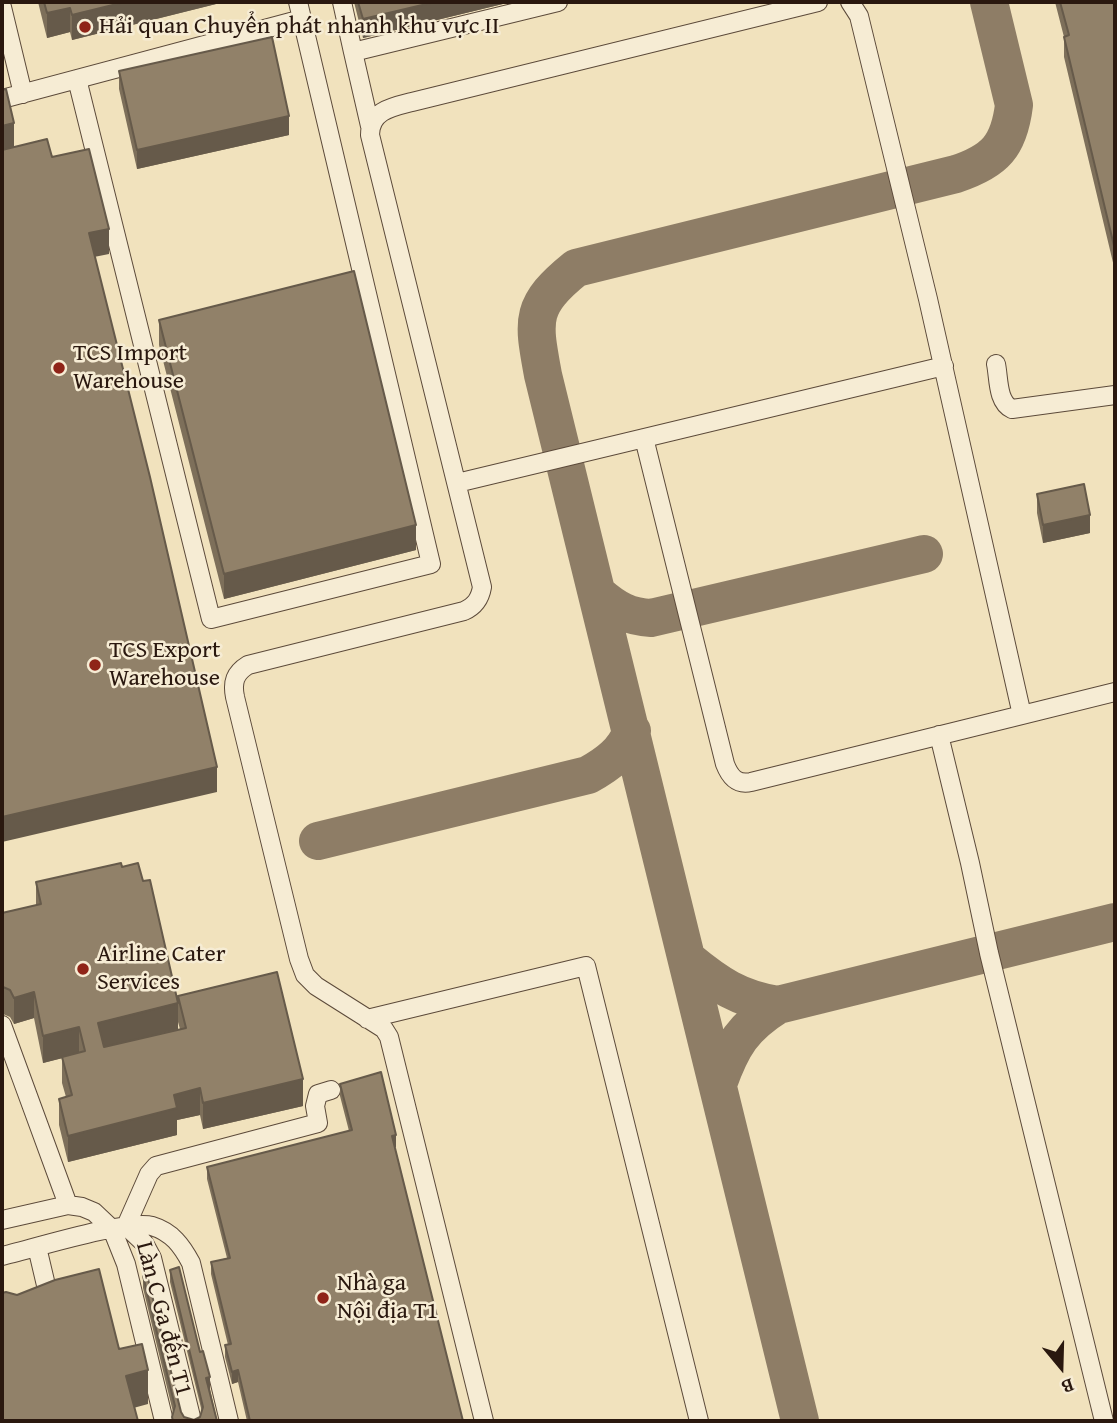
<!DOCTYPE html>
<html>
<head>
<meta charset="utf-8">
<style>
  body { margin:0 }
  #map { position:relative; width:1117px; height:1423px; overflow:hidden; background:#f1e2bd; font-family:"Gentium Book Plus",serif }
  canvas { display:block }
  .frame { position:absolute; inset:0; border:4px solid #2a180f; pointer-events:none }
  .north { position:absolute; left:1026px; top:1332px; width:70px; height:70px; -webkit-text-stroke:5px #f6ecd4; paint-order:stroke; rotate:161deg; font-size:19px; font-weight:700; line-height:28px; text-align:center; color:#2a180f }
  .north::after { content:''; display:block; margin:auto; width:24px; height:32px; background:#2a180f; clip-path:polygon(50% 0,100% 100%,50% 72%,0 100%) }
</style>
</head>
<body>
<div id="map">
<canvas width="1117" height="1423"></canvas>
<div class="frame"></div>
<div class="north">B</div>
</div>
<script>
const c = document.querySelector('canvas').getContext('2d');
c.lineJoin = 'round';
function stroke(path, color, width, dash) {
  c.strokeStyle = color;
  c.lineWidth = width;
  c.lineCap = dash ? 'butt' : 'round';
  c.setLineDash(dash || []);
  c.stroke(path);
}
function fill(path, color) {
  c.fillStyle = color;
  c.fill(path, 'evenodd');
}
function drawText(font, color, halo, rows, align = 'center') {
  c.font = font + ' "Gentium Book Plus",serif';
  c.lineWidth = 5;
  c.setLineDash([]);
  c.textBaseline = 'middle';
  c.strokeStyle = halo;
  c.fillStyle = color;
  for (const [text, x, y, turn = 0] of rows) {
    c.save();
    c.translate(x, y);
    c.rotate((+turn || 0) * Math.PI / 180);
    c.textAlign = isNaN(turn) ? turn : align;
    if (halo) c.strokeText(text, 0, 0);
    c.fillText(text, 0, 0);
    c.restore();
  }
}
const taxiway = new Path2D(`
  M599,595c16,14 30,22 52,23l273,-64
  M318,841l270,-66c20,-11 36,-23 44,-44
  M688,960c29,24 51,39 90,45
  M718,1084c14,-39 25,-57 60,-79l337,-83
  M800,1421l-257,-1046c-10,-55 -14,-69 33,-107l380,-94c39,-13 53,-28 58,-69l-25,-103`);
const minor = new Path2D(`
  M342,2l11,50 205,-50
  M850,2l9,14 69,283 94,416 93,-23
  M2,7l21,87
  M353,52l17,74
  M77,79l134,540 220,-55 -133,-562
  M2,99l300,-80
  M996,364c3,14 1,38 16,45l103,-14
  M644,438l81,326c5,13 12,21 26,18l271,-67
  M457,483l487,-117
  M939,735l31,128 19,90 115,468
  M367,1019l219,-53 113,455
  M2,1025l66,180
  M2,1220l66,-15 14,2 12,5 18,17 14,35 38,157
  M37,1247l12,51 -2,7
  M2,1256c30,-7 125,-37 150,-30 20,6 30,20 39,37l38,158
  M192,1421l-40,-163 -8,-15 -18,-17 23,-52 7,-8 162,-43 -3,-17 3,-12 13,-4
  M484,1421l-95,-384 -5,-8 -68,-43 -11,-11 -6,-16 -64,-262c-3,-15 0,-24 13,-32l216,-54c11,-5 16,-12 18,-24l-112,-452c0,-24 22,-28 42,-33l406,-100`);
const wall = new Path2D(`
  M38,2h186l-152,38 -2,-8 -23,6z
  M354,2h157l-148,36z
  M1055,2h60v269l-51,-214v-20z
  M119,71l170,64 -152,34 -18,-80z
  M159,320l257,230 -192,49 -65,-254z
  M1037,494l53,39 -47,10 -6,-30z
  M36,882l142,147h2l-2,-7v-26l125,110 -100,23 -3,-14 -23,5v15l-109,27 -9,-37v-26l7,-2 -4,-14v-25l-19,5 -9,-45 -20,6 -4,-7 -7,-3h-1v-101l34,-8z
  M340,1084l56,63h-1l68,274h-216l-9,-39 -6,2 -7,-27v-12h3l-17,-71v-12l16,-4 -20,-79v-12l142,-36 -9,-35z
  M170,1270l40,119 7,32h-45l1,-9 -30,-124v-12l38,136 3,5 10,3 6,-3 2,-5 -32,-130z`);
const shadedWall = new Path2D(`
  M125,2h99l-152,38v-25z
  M435,2h76l-148,36v-19z
  M70,8v24l-23,6v-25z
  M289,116v19l-152,34v-19z
  M14,123v25l-12,3v-25z
  M109,229v25l-20,4v-25z
  M1090,515v18l-47,10v-18z
  M416,525v25l-192,49v-25z
  M217,767v25l-215,50v-25z
  M3,987v27h-1v-26z
  M34,992v26l-20,6v-26z
  M178,1003v26l-80,20v-26z
  M79,1027v27l-36,9v-27z
  M303,1079v27l-100,23v-26z
  M200,1088v27l-23,5v15l-109,27v-26l106,-41z
  M396,1135v12l-4,1v-12z
  M148,1370v34l-22,6v-34z
  M238,1370v12l-6,2v-12z
  M210,1377v12l-4,1v-12z`);
const building = new Path2D(`
  M44,2h81l-53,13 -2,-7 -23,5z
  M358,2h77l-72,17z
  M1060,2h55v248l-51,-213 5,-2z
  M272,37l17,79 -152,34 -18,-79z
  M6,89l8,34 -12,3v-36z
  M47,139l5,18 37,-8 20,80 -20,4 61,244 67,290 -215,50v-667z
  M354,271l62,254 -192,49 -65,-254z
  M1084,484l6,31 -47,10 -6,-31z
  M121,863l1,4 16,-4 5,18 7,-1 28,123 -80,20 6,24 82,-19 -8,-32 99,-24 26,107 -100,24 -3,-15 -26,7 3,13 -109,28 -9,-37 13,-4 -10,-38 23,-6 -6,-24 -36,9 -9,-44 -20,6 -4,-8 -7,-3 -1,1v-75l39,-9 -5,-22z
  M381,1072l15,63 -4,1 71,285h-213l-12,-51 -6,2 -7,-27 6,-1 -20,-82 19,-4 -23,-91 145,-37 -12,-46z
  M179,1267l21,85 3,-1 7,26 -4,1 11,43h-44l-1,-4 3,-11 -32,-130 4,-1 34,137 3,5 10,3 6,-3 3,-10 -33,-137z
  M99,1269l20,80 23,-5 6,26 -22,6 12,45h-136v-128l4,-1 11,3 38,-15z`);
const markers = [
  [85,27,7,"#8f2418"],
  [59,368,7,"#8f2418"],
  [95,665,7,"#8f2418"],
  [83,969,7,"#8f2418"],
  [323,1298,7,"#8f2418"]
];
const poiNames = [
  ["Hải quan Chuyển phát nhanh khu vực II",99,27],
  ["TCS Import",73,354],
  ["Warehouse",73,382],
  ["TCS Export",109,651],
  ["Warehouse",109,679],
  ["Airline Cater",97,955],
  ["Services",97,983],
  ["Nhà ga",337,1284],
  ["Nội địa T1",337,1312]
];
const streetNames = [
  ["Làn C Ga đến T1",163,1319,75]
];
stroke(taxiway, '#8e7d66', 38);
stroke(minor, '#5c4a3a', 20);
stroke(minor, '#f6ecd4', 18);
fill(wall, '#7d6f5a');
fill(shadedWall, '#665a4a');
fill(building, '#918169');
stroke(building, '#665a4a', 2);
for (const [x, y, r, color] of markers) {
  const dot = new Path2D();
  dot.arc(x, y, r, 0, 2 * Math.PI);
  c.fillStyle = color;
  c.fill(dot);
  stroke(dot, '#f6ecd4', 2.5);
}
drawText('24px', '#2a180f', '#f6ecd4', poiNames, 'left');
drawText('24px', '#2a180f', '#f6ecd4', streetNames);
</script>
</body>
</html>
